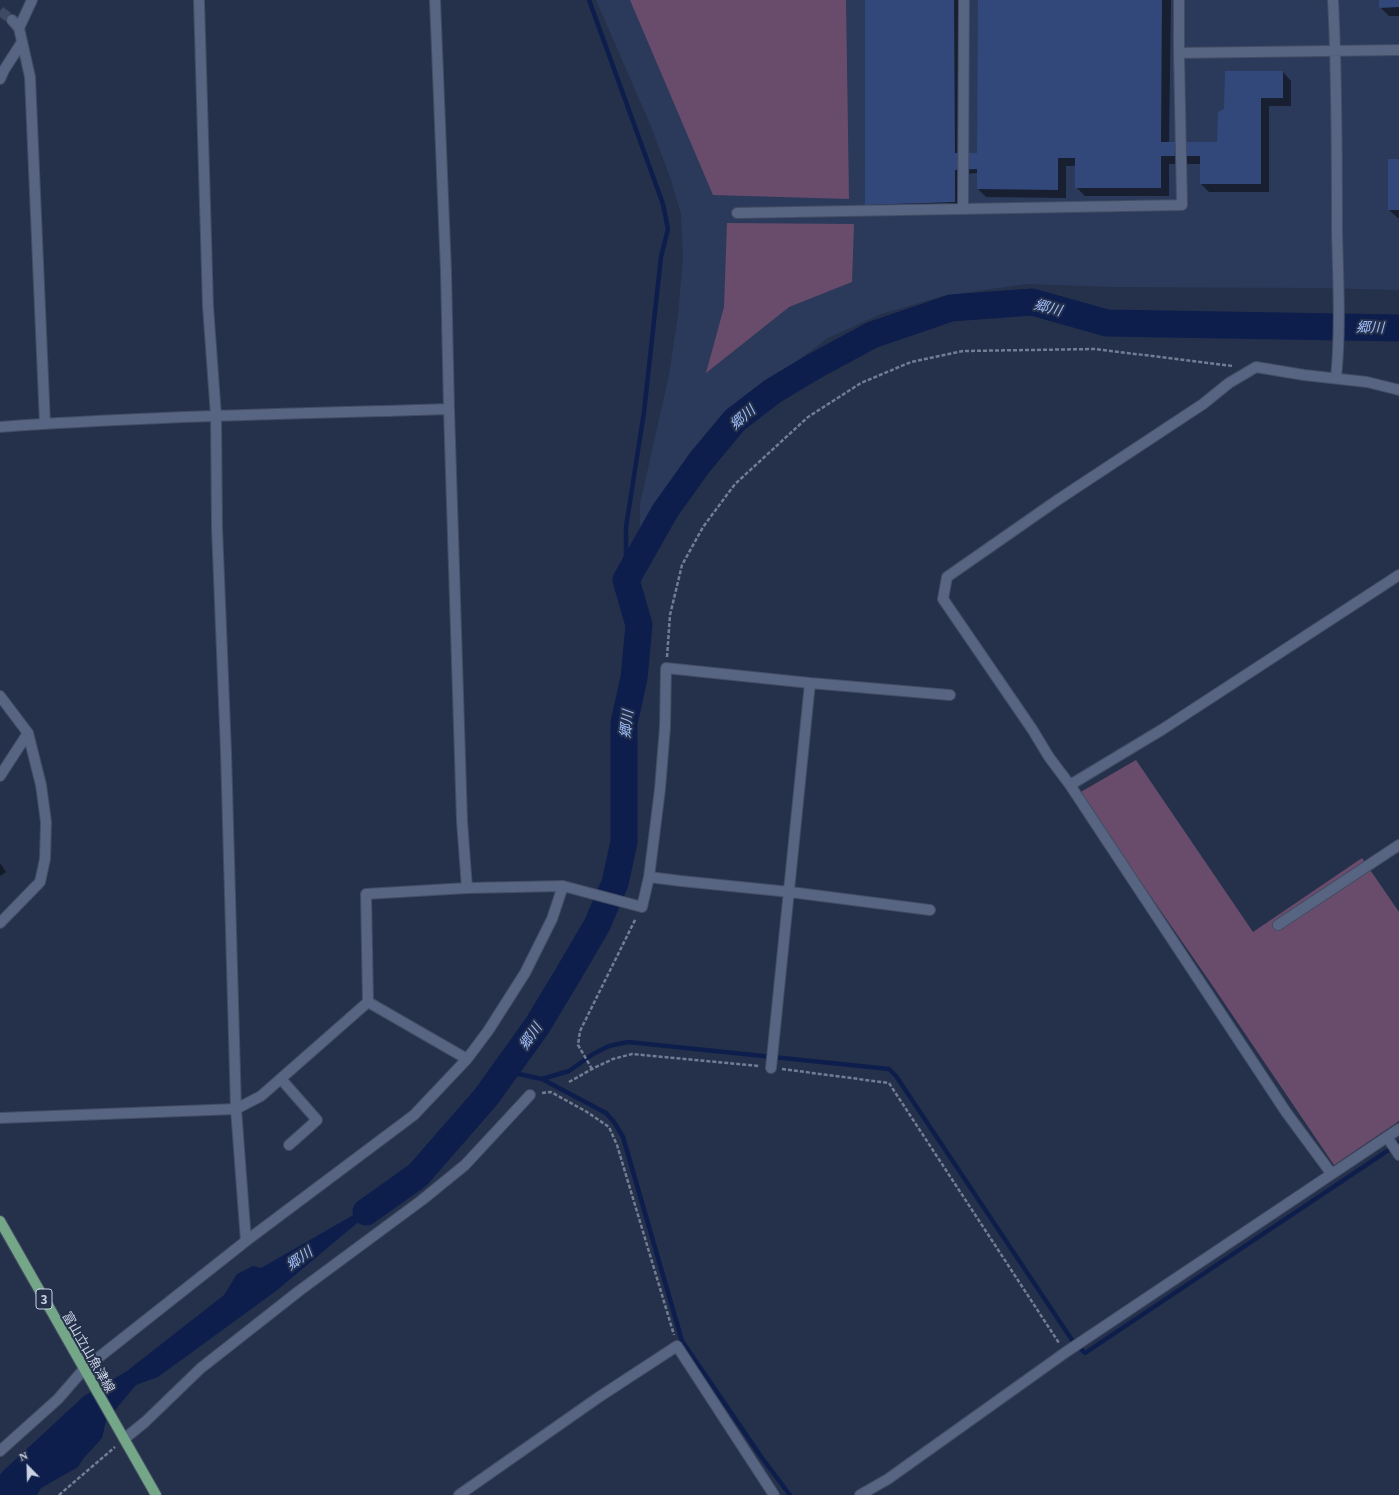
<!DOCTYPE html>
<html>
<head>
<meta charset="utf-8">
<style>
  body { margin:0 }
  #map { position:relative; width:1399px; height:1495px; overflow:hidden; background:#25314b; font-family:Georgia,serif }
  canvas { display:block }
  .north { position:absolute; left:8px; top:1447px; width:40px; height:40px; -webkit-text-stroke:3px #25314b; paint-order:stroke; rotate:337deg; font-size:11px; font-weight:700; line-height:16px; text-align:center; color:#cad2e3 }
  .north::after { content:''; display:block; margin:auto; width:14px; height:18px; background:#cad2e3; clip-path:polygon(50% 0,100% 100%,50% 72%,0 100%) }
</style>
</head>
<body>
<div id="map">
<canvas width="1399" height="1495"></canvas>
<div class="north">N</div>
</div>
<script>
const c = document.querySelector('canvas').getContext('2d');
c.lineJoin = 'round';
function fill(path, color) {
  c.fillStyle = color;
  c.fill(path, 'evenodd');
}
function stroke(path, color, width, dash) {
  c.strokeStyle = color;
  c.lineWidth = width;
  c.lineCap = dash ? 'butt' : 'round';
  c.setLineDash(dash || []);
  c.stroke(path);
}
function drawText(font, color, halo, rows, align = 'center') {
  c.font = font + ' Georgia,"Noto Sans JP",serif';
  c.lineWidth = 4;
  c.setLineDash([]);
  c.textBaseline = 'middle';
  c.strokeStyle = halo;
  c.fillStyle = color;
  for (const [text, x, y, turn = 0] of rows) {
    c.save();
    c.translate(x, y);
    c.rotate((+turn || 0) * Math.PI / 180);
    c.textAlign = isNaN(turn) ? turn : align;
    if (halo) c.strokeText(text, 0, 0);
    c.fillText(text, 0, 0);
    c.restore();
  }
}
const built = new Path2D(`
  M596,0h803v290l-80,-2 -207,-1 -85,-3 -84,12 -62,18 -55,25 -65,50 -63,59 -58,83v-27l29,-129 9,-60 5,-56 -2,-45 -11,-37 -20,-53z`);
const green = new Path2D(`
  M630,0h216l3,199 -136,-4z
  M727,223l127,1 -2,58 -63,25 -83,66 18,-66z
  M1136,760l117,172 109,-74 37,54v209l-65,44 -126,-186 -129,-186z`);
const water = new Path2D(`
  M412,1177l-136,114 -118,86 -22,8 -30,36 -4,17 -19,21 -5,8 -37,21 -4,7h-37v-20l3,-4 81,-75 43,-25 97,-76 13,-21 16,-8 8,2 115,-66z`);
const shadow = new Path2D(`
  M866,0h96l1,154 15,1 1,-155h192l-2,143h49l65,-71 8,9v25h-22v86h-60l-8,-8v-20h-32v32h-84l-9,-9v-21h-10v32l-80,-1 -8,-8v-16l-15,1v36l-88,3 -9,-9z
  M1380,0h19v16h-10l-9,-9z
  M1399,160v58h-1l-9,-8z
  M0,863l6,9 -6,4z`);
const stream = new Path2D(`
  M589,0l74,204 5,25 -7,28 -17,155 -18,115v53
  M505,1071l37,8 64,34 8,9 9,15 59,204 80,117 28,37
  M542,1079l27,-8 24,-17 16,-8 19,-4 261,27 7,7 176,264 13,13 314,-210`);
const river = new Path2D(`
  M366,1212l52,-37 68,-78 51,-71 29,-48 31,-53 18,-42 9,-41v-119l10,-45 5,-53 -13,-45 39,-69 35,-49 35,-42 38,-29 40,-24 59,-32 79,-27 81,-6 75,21 292,5`);
const building = new Path2D(`
  M865,0h89l1,153h22l1,-153h184l-1,142h56l1,-30 6,-3 1,-38h58v27h-22v86h-61v-28h-39v32h-86v-30h-17v32l-81,-1v-20l-22,1v32l-90,3z
  M1379,0h20v7l-20,1z
  M1388,159h11v51h-11z`);
const minorTunnel = new Path2D(`
  M0,11l12,9`);
const path = new Path2D(`
  M667,657l3,-42 12,-50 21,-38 32,-43 73,-67 53,-34 50,-21 52,-11 132,-2 138,17
  M592,1069l-14,-24 2,-14 56,-113
  M782,1069l107,14 170,260
  M569,1082l23,-13 21,-10 19,-5 127,12
  M542,1093l9,-1 36,20 22,15 8,18 57,190
  M59,1495l56,-48`);
const minor = new Path2D(`
  M32,0l-13,28 11,49 15,347
  M199,0l9,306 8,110 1,112 9,224 10,357 10,132 168,-126 53,-56
  M435,0l11,272 3,137 13,412 5,67
  M1179,0v53
  M1333,0c4,76 4,152 4,229 1,49 4,100 -1,149
  M12,20l7,8
  M0,79l4,-9 18,-28
  M963,209l1,-209
  M737,213l445,-8 -3,-152 220,-3
  M0,427c149,-11 299,-13 449,-18
  M0,696l28,37 13,52 5,37 -1,37 -5,23 -40,41
  M0,776l28,-43
  M1070,785l93,-56 236,-154
  M649,877l11,-88 5,-62 1,-59 144,15
  M1278,925l121,-80
  M368,1002l99,57 21,-28 37,-58 27,-54 11,-33
  M771,1068l39,-385 140,12
  M281,1079l36,41 -28,25
  M0,1118l236,-9 25,-13 107,-94 -2,-108 101,-6 96,-2 79,21 7,-30 32,4 109,11 140,18
  M1387,1137l12,18
  M1331,1173l-45,-61 -216,-327 -21,-28 -17,-28 -89,-130 4,-22 112,-78 144,-95 26,-21 27,-16 48,8 63,7 32,8
  M124,1439l21,-17 56,-54 98,-77 123,-91 43,-35 65,-70
  M0,1451l58,-52 26,-30 162,-128
  M459,1495l140,-98 78,-51 97,149
  M860,1495l28,-16 178,-127 333,-223`);
const major = new Path2D(`
  M0,1221l156,274`);
const shields = [
  [44,1299,16]
];
const shieldNames = [
  ["3",44,1299]
];
const streetNames = [
  ["富山立山魚津線",89,1352,60]
];
const waterNames = [
  ["郷川",1048,307,14],
  ["郷川",1370,327,1],
  ["郷川",742,417,-41],
  ["郷川",626,724,-84],
  ["郷川",530,1036,-55],
  ["郷川",299,1258,-35]
];
fill(built, '#2b3a5a');
fill(green, '#694c6b');
fill(water, '#0d1e4c');
fill(shadow, '#0007');
stroke(stream, '#0d1e4c', 4.5);
stroke(river, '#0d1e4c', 27);
fill(building, '#32487a');
stroke(minorTunnel, '#3e4962', 10, [10, 5]);
stroke(minor, '#434c63', 12);
stroke(major, '#434c63', 12);
stroke(path, '#727c92', 2.5, [4, 2]);
stroke(minor, '#576482', 10);
stroke(major, '#74a787', 10);
for (const [x, y, w] of shields) {
  const box = new Path2D();
  box.roundRect(x - w / 2, y - 10, w, 20, 3);
  c.fillStyle = '#25314b';
  c.fill(box);
  stroke(box, '#cad2e3', 1);
}
drawText('bold 12px', '#cad2e3', null, shieldNames);
drawText('13px', '#cad2e3', '#25314b', streetNames);
drawText('italic 14px', '#a1befc', '#25314b', waterNames);
</script>
</body>
</html>
